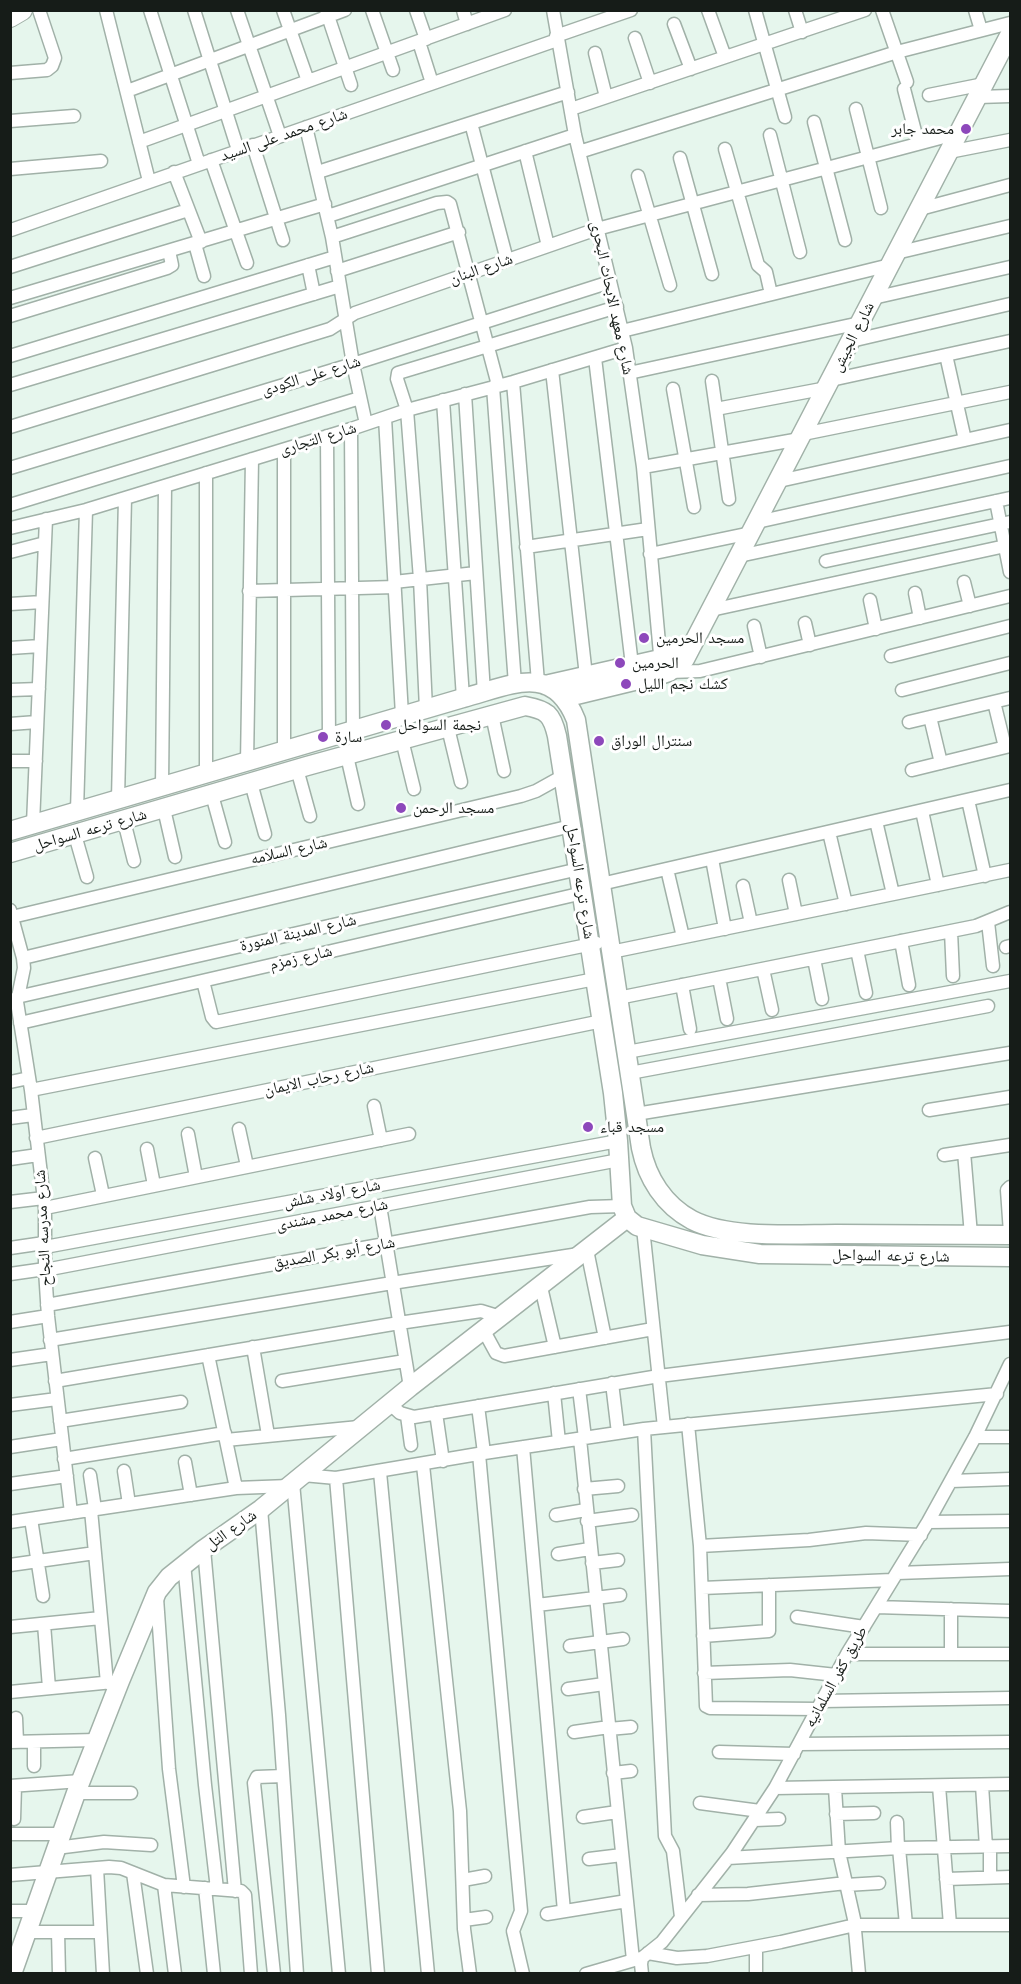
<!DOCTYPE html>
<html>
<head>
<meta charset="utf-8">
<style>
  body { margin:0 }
  #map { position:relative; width:1021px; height:1984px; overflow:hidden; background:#e6f6ed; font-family:"Work Sans",sans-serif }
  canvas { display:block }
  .frame { position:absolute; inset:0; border:12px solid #161c18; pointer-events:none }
</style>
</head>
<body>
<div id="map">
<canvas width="1021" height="1984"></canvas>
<div class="frame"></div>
</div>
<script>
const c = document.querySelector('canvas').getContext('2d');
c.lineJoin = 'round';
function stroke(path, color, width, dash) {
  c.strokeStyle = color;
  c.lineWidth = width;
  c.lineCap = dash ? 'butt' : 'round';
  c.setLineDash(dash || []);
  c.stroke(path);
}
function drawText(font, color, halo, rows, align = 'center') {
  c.font = font + ' "Work Sans","Noto Naskh Arabic",sans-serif';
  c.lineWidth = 6;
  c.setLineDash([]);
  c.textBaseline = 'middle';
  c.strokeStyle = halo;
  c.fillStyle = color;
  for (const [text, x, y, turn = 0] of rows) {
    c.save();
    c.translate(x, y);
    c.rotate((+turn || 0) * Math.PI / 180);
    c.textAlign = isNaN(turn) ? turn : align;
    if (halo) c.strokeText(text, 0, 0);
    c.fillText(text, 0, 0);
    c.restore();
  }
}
const street = new Path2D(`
  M106,10l43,171
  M150,10l49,154
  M194,10l44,140
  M237,10l43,126
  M283,10l25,71
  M326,10l25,75
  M372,10l21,60
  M416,10l10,29
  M463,10l4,14
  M553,10l22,125 51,213 17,119 18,198
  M708,10l17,47
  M755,10l30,107
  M795,10l7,22
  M882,10l25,72
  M975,10l6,20
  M674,24l17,45
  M556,36l75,-26
  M635,38l15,45
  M419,42l13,41
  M595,53l11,44
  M10,73l37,-3 5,-4 3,-8 -16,-48
  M904,89l14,54
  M127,91l218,-81
  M929,95l55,-11
  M978,97l32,-1
  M571,109l294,-99
  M856,109l25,99
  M10,121l64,-5
  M814,122l31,118
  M471,123l36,137
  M306,127l26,110 21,127 13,60
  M770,135l30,117
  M139,142l366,-132
  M253,145l30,95
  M725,149l33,116 8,7 5,22
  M525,151l23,95
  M579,152l318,-100 113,-29
  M949,152l61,-12
  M680,158l32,116
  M211,160l36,103
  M10,169l91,-8
  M174,172l27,70
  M318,172l250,-80
  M638,176l32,109
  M920,209l90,-24
  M328,216l247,-81
  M11,230l546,-190
  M332,237l105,-34 10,-1 3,2 48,181
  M195,244l9,32
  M896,253l114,-27
  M308,265l6,29
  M10,267l178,-57
  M337,271l122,-39
  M10,298l315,-94
  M873,298l137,-31
  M10,316l157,-48 5,-3 -3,-14
  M622,331l268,-66
  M851,341l159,-37
  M946,355l19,85
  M10,356l325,-99
  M595,358l37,307
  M552,370l34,306
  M629,373l231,-50
  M831,380l179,-39
  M712,381l17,118
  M513,382l25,300
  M10,385l330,-99
  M493,387l22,297
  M673,389l21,118
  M465,394l19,299
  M443,400l20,298
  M716,409l111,-21
  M385,418l17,297
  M10,427l320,-98 25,-16 242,-84 362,-96
  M351,429l2,302
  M803,434l207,-42
  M327,436l2,302
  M643,467l157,-28
  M10,468l343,-104 257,-82
  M779,481l231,-51
  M996,501l14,71
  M10,505l350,-107
  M757,522l253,-56
  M10,528l76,-18 265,-81 56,-19 106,-28 113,-34
  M526,547l122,-18
  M10,552l35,-9
  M650,554l101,-21
  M739,556l271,-58
  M826,561l184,-39
  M394,582l82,-9
  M964,582l6,24
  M249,591l146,-4
  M915,593l5,25
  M870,600l6,29
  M10,604l32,-2
  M711,610l299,-65
  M805,623l5,22
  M754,626l7,31
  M10,648l30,-2
  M891,656l119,-30
  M669,672l31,-1 310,-75
  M10,690l29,-1
  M902,690l108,-27
  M994,702l11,45
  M426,709l-6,-130 -13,-169 -10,-31 1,-6 219,-66
  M492,715l12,56
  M930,717l11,46
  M909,722l101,-24
  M10,724l27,-2
  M448,728l13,54
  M402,740l12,49
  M284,752v-302
  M347,756l11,48
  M10,761h26
  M247,763l5,-304
  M297,769l13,47
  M912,770l98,-24
  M206,775v-302
  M251,783l14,51
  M162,787l3,-301
  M212,795l13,47
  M118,799l7,-301
  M968,800l17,76
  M164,809l11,48
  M77,811l9,-301
  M922,811l16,74
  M124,821l10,40
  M876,821l17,73
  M33,824l13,-305
  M829,832l17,72
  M75,835l12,42
  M712,859l13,70
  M667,869l16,68
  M789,880l7,34
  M601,884l409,-94
  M743,886l8,37
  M10,910l13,48 1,10 -7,34 14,88 14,118v62l3,46 23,197
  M12,917l509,-121 15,-5 27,-15
  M988,922l5,44
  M951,931l2,45
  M901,941l8,44
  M1006,947l4,-1
  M857,950l9,43
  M611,952l399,-82
  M23,958l548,-132
  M814,959l8,40
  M763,969l9,41
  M719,978l8,41
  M203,981l9,36 4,5 381,-79
  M682,985l8,44
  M17,997l562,-128
  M618,998l358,-72 34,-14
  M20,1023l563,-130
  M627,1052l383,-71
  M630,1073l358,-67
  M10,1082l19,-4
  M31,1090l564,-111
  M374,1106l7,34
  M929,1110l81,-13
  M636,1114l374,-61
  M10,1118l23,-3
  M239,1129l8,37
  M188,1134l8,43
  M36,1138l566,-117
  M147,1149l7,36
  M964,1152l7,83
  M944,1155l66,-10
  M95,1158l8,37
  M10,1159l28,-4
  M1010,1187l-3,3 3,43
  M10,1202l34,-4
  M380,1206l30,181
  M45,1208l364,-74
  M643,1228l21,199
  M45,1247l573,-106
  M10,1248l34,-5
  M587,1250l18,88
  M45,1270l574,-110
  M10,1274l35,-5
  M541,1287l14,60
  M47,1305l543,-98 32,-1
  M10,1322l38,-6
  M484,1331l12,22 8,3 149,-27
  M50,1340l342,-57 187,-29
  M253,1347l15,88
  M208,1355l28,133
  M10,1360l42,-6
  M55,1381l344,-58 82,-12 13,4 5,5
  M282,1381l123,-20
  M612,1383l6,50
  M579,1389l6,49
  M554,1393l5,49
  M390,1404l10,9 14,4 245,-41 351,-44
  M10,1405l47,-6
  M478,1406l6,47
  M436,1413l7,48
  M407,1416l4,29
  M60,1421l121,-19
  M688,1424l12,122 6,160 4,2 108,1
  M644,1429l21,407 8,15 8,66
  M975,1437h35
  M580,1439l53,521
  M226,1440l133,-13
  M10,1447l52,-8
  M523,1447l41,464
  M479,1454l42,457 -8,20 10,43
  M64,1459l161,-26
  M185,1462l6,33
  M423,1465l37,346 4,118 6,45
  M124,1471l5,33
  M380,1472l48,502
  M90,1475l5,34
  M303,1475l33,3 148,-25 160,-24 353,-35
  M336,1478l42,496
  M951,1481l59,-2
  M293,1483l46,491
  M10,1484l57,-8
  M584,1489l34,-3
  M261,1509l18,206 18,259
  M91,1510l16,173
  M556,1515l30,-5
  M31,1519l12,77
  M587,1521l45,-6
  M10,1522l226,-34 53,-2
  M928,1522l82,-1
  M700,1546l109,-6 57,-7 55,2
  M204,1549l31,342
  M558,1554l32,-5
  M184,1563l21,222 12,104
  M592,1563l26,-3
  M10,1565l85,-12
  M897,1573l113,-4
  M702,1588l190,-8
  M157,1598l12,171 15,118
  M537,1605l83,-10
  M876,1607l134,4
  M951,1609v45
  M797,1617l67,10
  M44,1624l5,64
  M10,1627l91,-9
  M703,1636l66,-5v-46
  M570,1646l53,-7
  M847,1654h163
  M704,1673l86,-3 46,5
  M568,1689l36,-5
  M10,1692l103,-10
  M822,1701l188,-3
  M16,1718l1,24
  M609,1729l22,-2
  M574,1732l35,-5
  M10,1742l86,-2
  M34,1742v24
  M799,1744l211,-2
  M719,1752l75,2
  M613,1773l18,-2
  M982,1785l4,62
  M10,1786l71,-5
  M939,1786l11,139
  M775,1788l235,-4
  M835,1788l4,64 15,67 5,55
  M76,1793h55
  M700,1803l60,8
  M836,1814l38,-1
  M583,1817l34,-5
  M14,1819l1,-33
  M755,1820l24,-1
  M897,1822l1,27
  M10,1834h52
  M990,1847v30
  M56,1848l48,-6 47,3
  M899,1848l7,77
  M728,1858l171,-10 111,-2
  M589,1859l33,-4
  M97,1868l6,106
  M133,1873l14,101
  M10,1875l99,-8 12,1 43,17 77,6 4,4 6,79
  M946,1879l64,-2
  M463,1880l22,-4
  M164,1885l11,89
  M846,1885l33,-2
  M205,1888l9,86
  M698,1895l50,-1 98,-11
  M10,1911h25
  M547,1914l80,-13
  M464,1920l22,-3
  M27,1932h73
  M58,1932l1,42
  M756,1947v27
  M648,1953l29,5 30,-2 74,-14 74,-17h155
  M274,1974l-20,-191 3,-6 26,-1
  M586,1974l55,-16
  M642,1974l-1,-10 1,-6 20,-16 70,-89 43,-65 72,-134 81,-132 47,-85 35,-73`);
const secondary = new Path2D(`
  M545,685l115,-26 27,-12
  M564,698l99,-24 6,-2 16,-13 325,-625
  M10,831l453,-133c46,-12 90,-37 113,22l65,428c6,30 23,57 51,72 37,19 103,14 144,14 58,0 116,1 174,1
  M10,853l297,-87 218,-60c22,4 27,8 32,30l56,357 5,48 4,65 5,12 10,8 65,19 58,9 250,3
  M12,1974l64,-181 44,-112 37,-89 12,-15 35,-28 57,-40 149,-122 217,-169`);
const primary = new Path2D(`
  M10,17l12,-7`);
const markers = [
  [966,129,6,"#8d48bb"],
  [644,638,6,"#8d48bb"],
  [620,663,6,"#8d48bb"],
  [626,684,6,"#8d48bb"],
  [386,725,6,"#8d48bb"],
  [323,737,6,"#8d48bb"],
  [599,741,6,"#8d48bb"],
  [401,808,6,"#8d48bb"],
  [588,1127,6,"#8d48bb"]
];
const poiNames = [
  ["محمد جابر",954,129,"right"],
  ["مسجد الحرمين",656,638],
  ["الحرمين",632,663],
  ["كشك نجم الليل",638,684],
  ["نجمة السواحل",398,725],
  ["سارة",335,737],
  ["سنترال الوراق",611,741],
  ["مسجد الرحمن",413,808],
  ["مسجد قباء",600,1127]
];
const streetNames = [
  ["شارع محمد على السيد",284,135,-19],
  ["شارع البنان",481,269,-19],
  ["شارع معهد الابحاث البحرى",612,298,78],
  ["شارع الجيش",853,337,-63],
  ["شارع على الكودى",311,376,-17],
  ["شارع التجارى",318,439,-17],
  ["شارع ترعه السواحل",90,830,-16],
  ["شارع السلامه",289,851,-13],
  ["شارع ترعه السواحل",580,881,81],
  ["شارع المدينة المنورة",298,933,-13],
  ["شارع زمزم",301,958,-13],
  ["شارع رحاب الايمان",319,1079,-12],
  ["شارع اولاد شلش",332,1194,-11],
  ["شارع محمد مشندى",332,1215,-11],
  ["شارع مدرسه النجاح",43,1228,-93],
  ["شارع أبو بكر الصديق",334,1253,-10],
  ["شارع ترعه السواحل",891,1256,1],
  ["شارع التل",231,1530,-35],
  ["طريق كفر السلمانيه",836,1677,-61]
];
stroke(street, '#a1b1a8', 15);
stroke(secondary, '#a1b1a8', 21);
stroke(primary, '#a1b1a8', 22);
stroke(street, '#fff', 12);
stroke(secondary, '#fff', 18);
stroke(primary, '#fff', 20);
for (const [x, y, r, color] of markers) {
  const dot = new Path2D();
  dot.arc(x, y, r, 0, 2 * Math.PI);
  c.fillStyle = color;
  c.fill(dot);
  stroke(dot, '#fff', 2);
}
drawText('16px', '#161c18', '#fff', poiNames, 'left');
drawText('16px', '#161c18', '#fff', streetNames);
</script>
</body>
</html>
